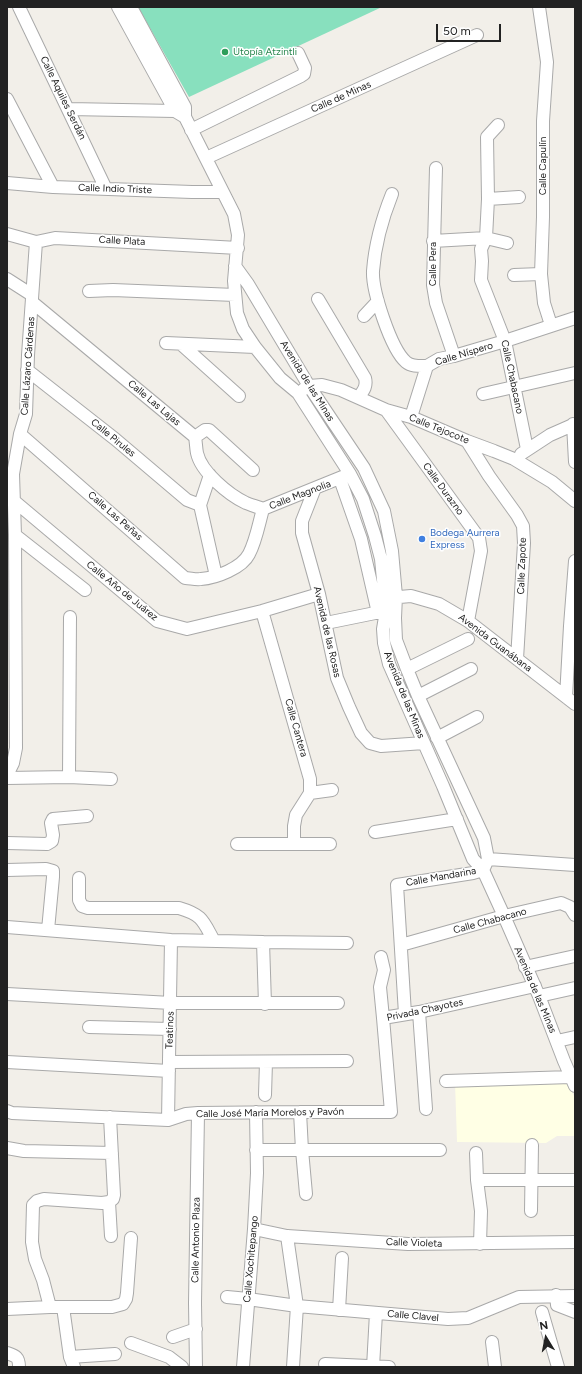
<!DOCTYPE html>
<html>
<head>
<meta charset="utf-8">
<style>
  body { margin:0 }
  #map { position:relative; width:582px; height:1374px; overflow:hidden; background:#f2efe9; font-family:Figtree,sans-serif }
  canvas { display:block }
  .frame { position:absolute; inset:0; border:8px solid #222; pointer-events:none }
  .north { position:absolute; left:526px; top:1318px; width:40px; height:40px; -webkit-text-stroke:3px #fff; paint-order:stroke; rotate:350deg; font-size:11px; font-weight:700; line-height:16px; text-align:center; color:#222 }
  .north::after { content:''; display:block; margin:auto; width:14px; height:18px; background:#222; clip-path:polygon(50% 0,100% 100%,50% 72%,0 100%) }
  .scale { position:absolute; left:436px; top:24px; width:65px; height:18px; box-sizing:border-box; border:2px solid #222; border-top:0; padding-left:5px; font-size:12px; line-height:14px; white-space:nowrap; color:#222; -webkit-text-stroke:3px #fff; paint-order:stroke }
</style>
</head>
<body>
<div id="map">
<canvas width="582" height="1374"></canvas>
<div class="frame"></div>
<div class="north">N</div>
<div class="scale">50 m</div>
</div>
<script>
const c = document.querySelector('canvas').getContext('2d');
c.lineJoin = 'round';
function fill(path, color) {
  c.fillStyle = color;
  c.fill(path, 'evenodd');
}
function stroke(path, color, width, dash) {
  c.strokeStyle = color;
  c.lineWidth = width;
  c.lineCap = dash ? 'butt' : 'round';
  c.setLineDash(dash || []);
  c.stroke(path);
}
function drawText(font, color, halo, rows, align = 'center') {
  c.font = font + ' Figtree,sans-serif';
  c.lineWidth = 3;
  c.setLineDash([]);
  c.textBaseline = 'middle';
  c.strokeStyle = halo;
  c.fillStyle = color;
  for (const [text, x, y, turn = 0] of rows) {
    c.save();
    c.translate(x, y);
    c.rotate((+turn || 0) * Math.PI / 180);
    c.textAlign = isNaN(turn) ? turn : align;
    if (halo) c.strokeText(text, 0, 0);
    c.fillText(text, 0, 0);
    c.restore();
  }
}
const education = new Path2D(`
  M566,1080l9,18v38h-18l-11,7 -89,-1 -2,-60z`);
const pitch = new Path2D(`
  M138,7h244l-193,90z`);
const minor = new Path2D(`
  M19,7l87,182
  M118,7l57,104 10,6 49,97 4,21 -4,46 3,32 6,16 12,18 25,31 18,15 52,81 13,25 12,37 6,23 5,52 -3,18 1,14 5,21 54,122 30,73 10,11 21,46 35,80 25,65 11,25
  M131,7l54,100v10
  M539,7l8,55 -4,59v96l-2,57 3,29 7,22
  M7,99l46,88
  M69,109l106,2 6,-2
  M498,125l-11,12 1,62 -2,39 -5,11 1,12 -1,19 24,61 22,108
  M191,130l110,-54 3,-2 1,-6 -7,-15
  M206,158l271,-123
  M436,168l-3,117 3,18 18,53
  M7,183l46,4 139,5h30
  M392,194c-10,25 -17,50 -19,77 -1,20 18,78 33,91 6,5 14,4 21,4
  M488,199l31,-2
  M7,234l29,8 19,-4 183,10
  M433,241l53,-3 21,5
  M235,266l13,18 61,102 55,82 20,43 8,40 4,45 -1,22 1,22 11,29 11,27 66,142 4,21
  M514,275l27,-1
  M7,279l25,16
  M89,291l24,-1 122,5
  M318,299l47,79c2,8 -1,12 -6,19
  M32,302l163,135c1,5 1,11 2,16 4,19 32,42 49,50 5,2 12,4 17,6
  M364,316l14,-15
  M166,343l89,4
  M181,344l58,52
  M27,370l88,69 72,61 13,5
  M304,389l5,-3 13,-1 19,5 45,20 25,7 56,24 27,10 20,8 38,23 23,19
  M483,394l92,-21
  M386,410l93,128 2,13 -13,70
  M411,417l16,-51 12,-7 15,-3 51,-15 70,-23
  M573,424l2,38
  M20,434l165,144c5,0 11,2 16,1 15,-1 41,-11 48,-25 7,-13 10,-31 14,-45
  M195,437l10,-7h4l44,40
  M467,441l22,35 28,39 6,11 1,17 -7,116
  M521,454l29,-19 25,-11
  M210,475l-10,30 16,71
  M340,479l21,60 17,74
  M315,488l-13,33v12l17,61 18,84 12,29 12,26 9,10 11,3 43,-3
  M13,500l144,121 30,8 75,-18 57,-17
  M263,509l84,-34
  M15,535l70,55
  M388,598l23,-2 28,8 29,17 107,83
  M262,611l48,168v14l-14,22 -2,11v18
  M326,623l59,-12
  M407,669l61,-30
  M418,696l53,-27
  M566,697l4,-71 5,-65
  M437,738l40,-21
  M7,775l6,-12 3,-15 -1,-213 -2,-61 7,-40 6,-20 2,-59 8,-113
  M69,777l1,-160
  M7,778l62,-1 42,2
  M310,793l22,-3
  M375,832l82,-13
  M7,843l40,1 5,-3 1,-6 -2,-12 2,-4 34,-3
  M237,844h93
  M7,870l39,-1 7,2v6l-5,53
  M79,878v22l3,6 6,2h91c24,7 24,13 35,33
  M7,927l164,13 92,2
  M401,945l103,-29 57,-13 9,4 5,8
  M381,957l3,13 -4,17 3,31
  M525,967l50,-11
  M7,994l164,9h167
  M539,996l36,-8
  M265,1004l-2,-62 84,1
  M419,1012l7,97
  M405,1014l-8,-129 76,-12 10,-3 5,-11 87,6
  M89,1027l81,2
  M557,1041l18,-4
  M7,1062l162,9
  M169,1062l178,-1
  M446,1081l125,-4
  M265,1095l1,-33
  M7,1111l5,2 156,7 18,-6 12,-1 102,-1h91l-8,-94 36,-6 116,-26
  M300,1112l2,38 4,44
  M110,1117l4,78 -1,4 -4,3 2,34
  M168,1120l3,-180
  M7,1148l17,3 88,2
  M256,1150h184
  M476,1153l1,27 4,31 -1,33
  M477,1180h98
  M531,1211l1,-66
  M254,1229l33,7 121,8 167,-2
  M287,1236l10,70 -4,61
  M556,1295l1,10 18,7
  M227,1297l21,2 49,7 151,13 20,-1 51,-21 56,-1
  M50,1307l-7,-27 -8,-21 -3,-17 1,-37 4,-4 7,-2 58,4 7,-1
  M63,1307l7,50 4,10
  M7,1309l43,-2h62l11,-3 3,-5 1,-6 4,-55
  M339,1310l3,-52
  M542,1312l16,55
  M173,1337l23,-8
  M492,1342l3,25
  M131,1343l38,14 13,10
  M7,1353c9,3 12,4 12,14
  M70,1357l45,-3
  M325,1364l64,3
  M196,1367l-1,-64 3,-190
  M243,1367l11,-138 3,-56 -1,-61
  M373,1367l3,-54`);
const markers = [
  [225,52,4,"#2e9e5b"],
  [422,539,4,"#3f7fe0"]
];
const leisureNames = [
  ["Utopía Atzintli",233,52]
];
const streetNames = [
  ["Calle de Minas",341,97,-24],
  ["Calle Aquiles Serdán",63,98,64],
  ["Calle Capulín",543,166,-90],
  ["Calle Indio Triste",115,189,2],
  ["Calle Plata",122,241,3],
  ["Calle Pera",433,264,-90],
  ["Calle Níspero",464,354,-17],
  ["Calle Lázaro Cárdenas",28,366,-86],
  ["Calle Chabacano",512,377,78],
  ["Avenida de las Minas",307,381,58],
  ["Calle Las Lajas",154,403,40],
  ["Calle Tejocote",439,429,22],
  ["Calle Pirules",113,438,39],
  ["Calle Durazno",443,489,54],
  ["Calle Magnolia",300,495,-21],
  ["Calle Las Peñas",115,516,41],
  ["Calle Zapote",522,566,-88],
  ["Calle Año de Juárez",122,591,39],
  ["Avenida de las Rosas",327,632,77],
  ["Avenida Guanábana",495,643,37],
  ["Avenida de las Minas",404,695,68],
  ["Calle Cantera",296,728,74],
  ["Calle Mandarina",441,877,-10],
  ["Calle Chabacano",490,921,-15],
  ["Avenida de las Minas",535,990,67],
  ["Privada Chayotes",425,1010,-12],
  ["Teatinos",170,1030,-88],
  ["Calle José María Morelos y Pavón",270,1113,-1],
  ["Calle Antonio Plaza",196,1240,-89],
  ["Calle Violeta",414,1243,2],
  ["Calle Xochitepango",251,1259,-85],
  ["Calle Clavel",413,1316,5]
];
const shopNames = [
  ["Bodega Aurrera",430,533],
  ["Express",430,545]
];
fill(education, '#ffffe5');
fill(pitch, '#88e0be');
stroke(minor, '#a9a9a9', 14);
stroke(minor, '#fff', 12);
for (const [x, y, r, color] of markers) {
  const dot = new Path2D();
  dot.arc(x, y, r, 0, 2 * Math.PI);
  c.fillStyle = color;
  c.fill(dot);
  stroke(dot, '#fff', 1.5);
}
drawText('10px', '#27864d', '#fff', leisureNames, 'left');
drawText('10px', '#222', '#fff', streetNames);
drawText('10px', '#366cbe', '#fff', shopNames, 'left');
</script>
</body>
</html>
